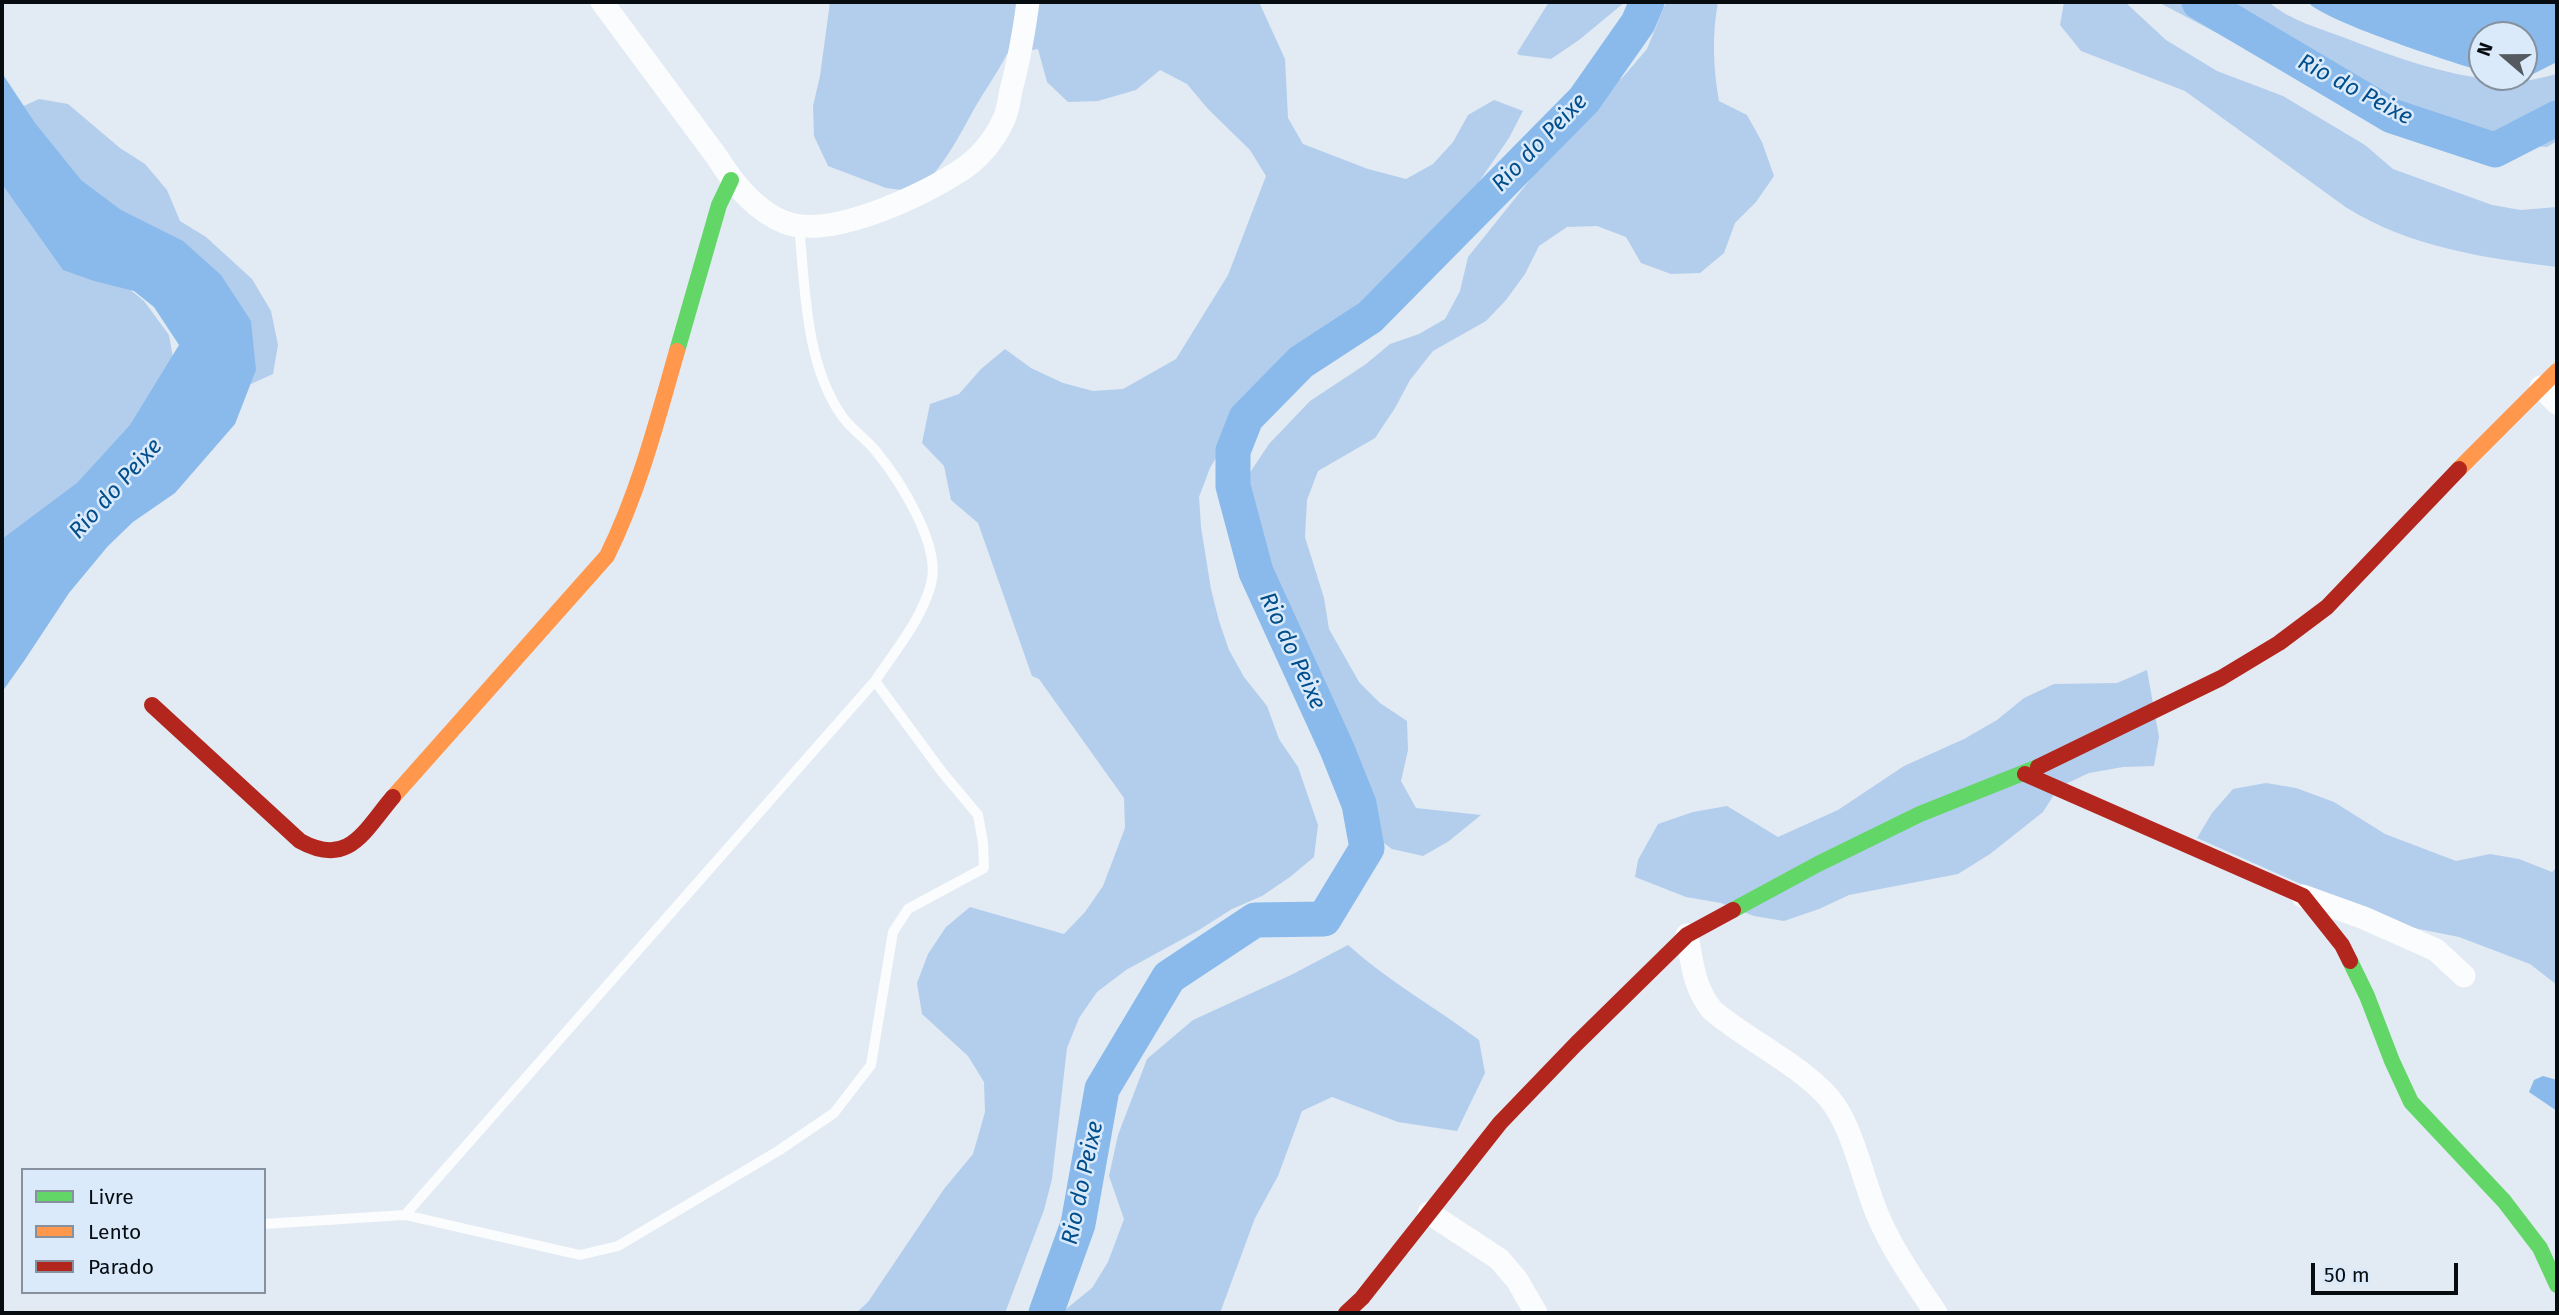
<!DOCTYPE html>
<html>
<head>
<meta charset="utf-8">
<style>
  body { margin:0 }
  #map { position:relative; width:2559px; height:1315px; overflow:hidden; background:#e2eaf3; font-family:"Fira Sans",sans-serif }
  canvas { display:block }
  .frame { position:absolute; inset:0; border:4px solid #070c11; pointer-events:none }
  .legend { position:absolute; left:21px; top:1168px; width:245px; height:126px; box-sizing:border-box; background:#daeafb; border:2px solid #86919d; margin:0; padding:9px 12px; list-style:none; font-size:21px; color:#070c11 }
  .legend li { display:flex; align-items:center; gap:14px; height:35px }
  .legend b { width:35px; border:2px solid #86919d }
  .north { position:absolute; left:2468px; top:21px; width:70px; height:70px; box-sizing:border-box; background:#daeafb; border:2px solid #86919d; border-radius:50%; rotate:290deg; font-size:19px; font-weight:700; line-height:28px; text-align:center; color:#070c11 }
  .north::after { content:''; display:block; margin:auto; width:24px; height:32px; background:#545a60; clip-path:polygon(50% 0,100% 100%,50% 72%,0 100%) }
  .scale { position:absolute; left:2311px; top:1263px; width:147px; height:32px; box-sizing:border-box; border:4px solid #070c11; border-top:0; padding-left:9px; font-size:21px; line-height:24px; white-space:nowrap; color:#070c11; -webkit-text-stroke:5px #daeafb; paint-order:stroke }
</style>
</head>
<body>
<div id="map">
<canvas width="2559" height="1315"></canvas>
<div class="frame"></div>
<ul class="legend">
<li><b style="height:9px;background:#63d668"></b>Livre</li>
<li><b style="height:9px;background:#ff974d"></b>Lento</li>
<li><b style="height:9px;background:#b3261e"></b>Parado</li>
</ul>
<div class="north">N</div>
<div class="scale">50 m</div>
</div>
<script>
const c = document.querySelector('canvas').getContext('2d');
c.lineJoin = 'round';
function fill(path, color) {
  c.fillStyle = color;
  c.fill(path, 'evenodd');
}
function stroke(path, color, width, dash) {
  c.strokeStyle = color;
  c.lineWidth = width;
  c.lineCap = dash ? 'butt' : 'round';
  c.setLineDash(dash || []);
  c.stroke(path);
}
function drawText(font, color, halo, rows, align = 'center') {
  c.font = font + ' "Fira Sans",sans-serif';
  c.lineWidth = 5;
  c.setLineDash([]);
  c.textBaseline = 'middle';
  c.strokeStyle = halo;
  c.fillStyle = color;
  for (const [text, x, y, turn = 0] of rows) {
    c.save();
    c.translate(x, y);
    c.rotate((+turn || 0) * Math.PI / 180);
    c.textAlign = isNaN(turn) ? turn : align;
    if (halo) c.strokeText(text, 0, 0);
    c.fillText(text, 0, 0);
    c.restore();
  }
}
const green = new Path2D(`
  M830,2h429l26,57 3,59 15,26 65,25 38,10 27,-15 20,-22 15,-27 26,-15 29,11 -14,27 -55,80 -44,50 -28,19 -20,21 -32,18 -20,21 -52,39 -48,82 -11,29 2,30 10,62 8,32 10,29 15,27 23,29 12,33 19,28 20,58 -4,32 -24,20 -28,19 -30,13 -33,21 -73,40 -29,22 -18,26 -12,30 -15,131 -8,31 -39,103h-149l12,-11 76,-113 29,-35 12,-42 -1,-30 -16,-26 -46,-42 -5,-31 11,-29 18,-27 24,-20 94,27 21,-22 18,-26 22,-58 -1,-30 -85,-119 -7,-3 -54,-153 -27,-23 -7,-34 -22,-23 8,-39 29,-10 22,-25 24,-20 26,19 32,15 30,8 30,-2 53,-30 52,-84 38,-99 -16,-26 -42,-41 -21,-25 -27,-14 -24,20 -38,11 -30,1 -21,-20 -9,-33 -31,5c-10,20 -23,37 -34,57 -18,33 -28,52 -55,81l-32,-4 -58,-22 -14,-30 -1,-30 7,-30z
  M1549,2h76l-46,38 -28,19 -32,-4 -2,-2z
  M1666,2h52c-6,33 -5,65 1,99l28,14 15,27 12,34 -18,26 -21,21 -11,30 -24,20 -29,1 -30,-11 -15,-26 -29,-11 -30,1 -28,19 -14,28 -19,26 -20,21 -53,30 -23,29 -15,28 -20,30 -57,33 -11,29 -2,37 19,61 5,31 30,53 21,21 27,18 1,29 -7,31 15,27 65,7 -32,26 -26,15 -31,-7 -26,-19 -15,-26 -11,-29 -45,-79 -12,-34 -43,-129v-33l11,-29 18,-27 41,-43 56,-37 24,-20 29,-10 26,-15 15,-28 8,-34 126,-157 29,-23 24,-28z
  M2064,2h61l41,38 51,31 66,25 82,49 28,24 99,36 29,5 36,-3v60c-73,-9 -147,-20 -210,-59l-162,-117 -104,-40 -21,-26z
  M2158,2h111c17,16 46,25 68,33 58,22 114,44 177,46 14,1 30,-4 43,-7v67l-10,6 -99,-4 -58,-21 -28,-15 -26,-18 -37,-14 -30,-20 -37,-14z
  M39,99l29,5 52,44 25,16 22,26 13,31 26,16 46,42 19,32 7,34 -5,29 -31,14 -50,-82 -69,-22 21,17 25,34 6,34 -21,54 -152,124v-424l6,-10z
  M2147,670l12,67 -5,29 -31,1 -34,6 -30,14 -16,25 -53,42 -32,20 -109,21 -30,14 -35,12 -30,-5 -33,-13 -35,-6 -51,-20 3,-17 20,-36 35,-12 34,-6 51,31 60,-27 66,-44 60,-27 33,-19 27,-22 30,-14 63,-1z
  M2266,783l30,5 38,14 51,32 71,27 34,-7 29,5 33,13 5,-5v118l-27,-21 -71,-27 -70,-14 -192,-85 15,-25 21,-24z
  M1348,945c40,36 87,62 131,95l6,33 -28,58 -59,-9 -66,-25 -30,14 -24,65 -23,42 -35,95h-159l31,-25 16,-26 16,-43 -15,-43 9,-41 29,-76 46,-39 98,-45z`);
const water = new Path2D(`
  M2308,2h249v60l-26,13 -7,1v-41h-42v36c-29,-8 -161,-51 -174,-69z
  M2,73l33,50 46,57 40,30 62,31 38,34 30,46 5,49 -21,54 -60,69 -42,29 -25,24 -39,47 -45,68 -22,31v-153l75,-56 53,-58 49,-80 -25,-38 -20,-16 -40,-10 -31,-11 -61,-86z
  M2543,1076l14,4v31l-28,-19 5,-12z`);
const river = new Path2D(`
  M2199,2l193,114 103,34 62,-32
  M1046,1313l32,-89 24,-135 67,-112 86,-57 69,-1 43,-71 -8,-44 -22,-55 -81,-177 -23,-86v-35l13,-33 55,-56 69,-45 214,-217 54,-77 9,-21`);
const lane = new Path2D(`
  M405,1215l470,-534c20,-30 47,-62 56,-97 11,-38 -32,-105 -56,-134 -10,-12 -24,-21 -33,-34 -37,-52 -37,-130 -43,-191
  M264,1224l141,-9 175,40 38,-9 160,-95 56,-38 37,-48 22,-133 15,-23 76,-41 -1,-25 -5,-28 -36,-43 -67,-91`);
const street = new Path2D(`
  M602,2l115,155c16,26 37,53 67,65 44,18 136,-25 174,-50 19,-11 36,-31 45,-51 5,-9 6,-21 8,-31 8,-29 13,-58 17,-88
  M2541,387l16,16
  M2303,896l61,22 72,32 28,26
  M1687,935c5,28 7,53 25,75 34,30 99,60 123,96 19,28 29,77 43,110 15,35 37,66 58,97
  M1429,1213l70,46 18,21 19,33`);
const fast = new Path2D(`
  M677,351l42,-146 12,-25
  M1733,910l85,-46 102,-50 118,-47
  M2350,961l17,35 25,65 19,41 93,99 36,47 17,37`);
const slow = new Path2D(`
  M2459,469l98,-98
  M393,797l214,-241c32,-65 50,-135 70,-205`);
const jam = new Path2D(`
  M152,705l148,136c49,27 64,-10 93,-44
  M2038,767l183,-89 58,-35 48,-36 132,-138
  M2025,774l278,122 39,49 8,16
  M1346,1313l16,-15 138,-175 76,-79 111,-109 46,-25`);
const waterNames = [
  ["Rio do Peixe",2355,90,28],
  ["Rio do Peixe",1540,143,-46],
  ["Rio do Peixe",116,489,-48],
  ["Rio do Peixe",1292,651,65],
  ["Rio do Peixe",1083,1183,-78]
];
fill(green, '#b3ceec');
fill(water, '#89baeb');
stroke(river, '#89baeb', 35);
stroke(lane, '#fbfcfd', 10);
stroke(street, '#fbfcfd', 23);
stroke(fast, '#63d668', 16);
stroke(slow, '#ff974d', 16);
stroke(jam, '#b3261e', 16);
drawText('italic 23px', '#014e8b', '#daeafb', waterNames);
</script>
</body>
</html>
